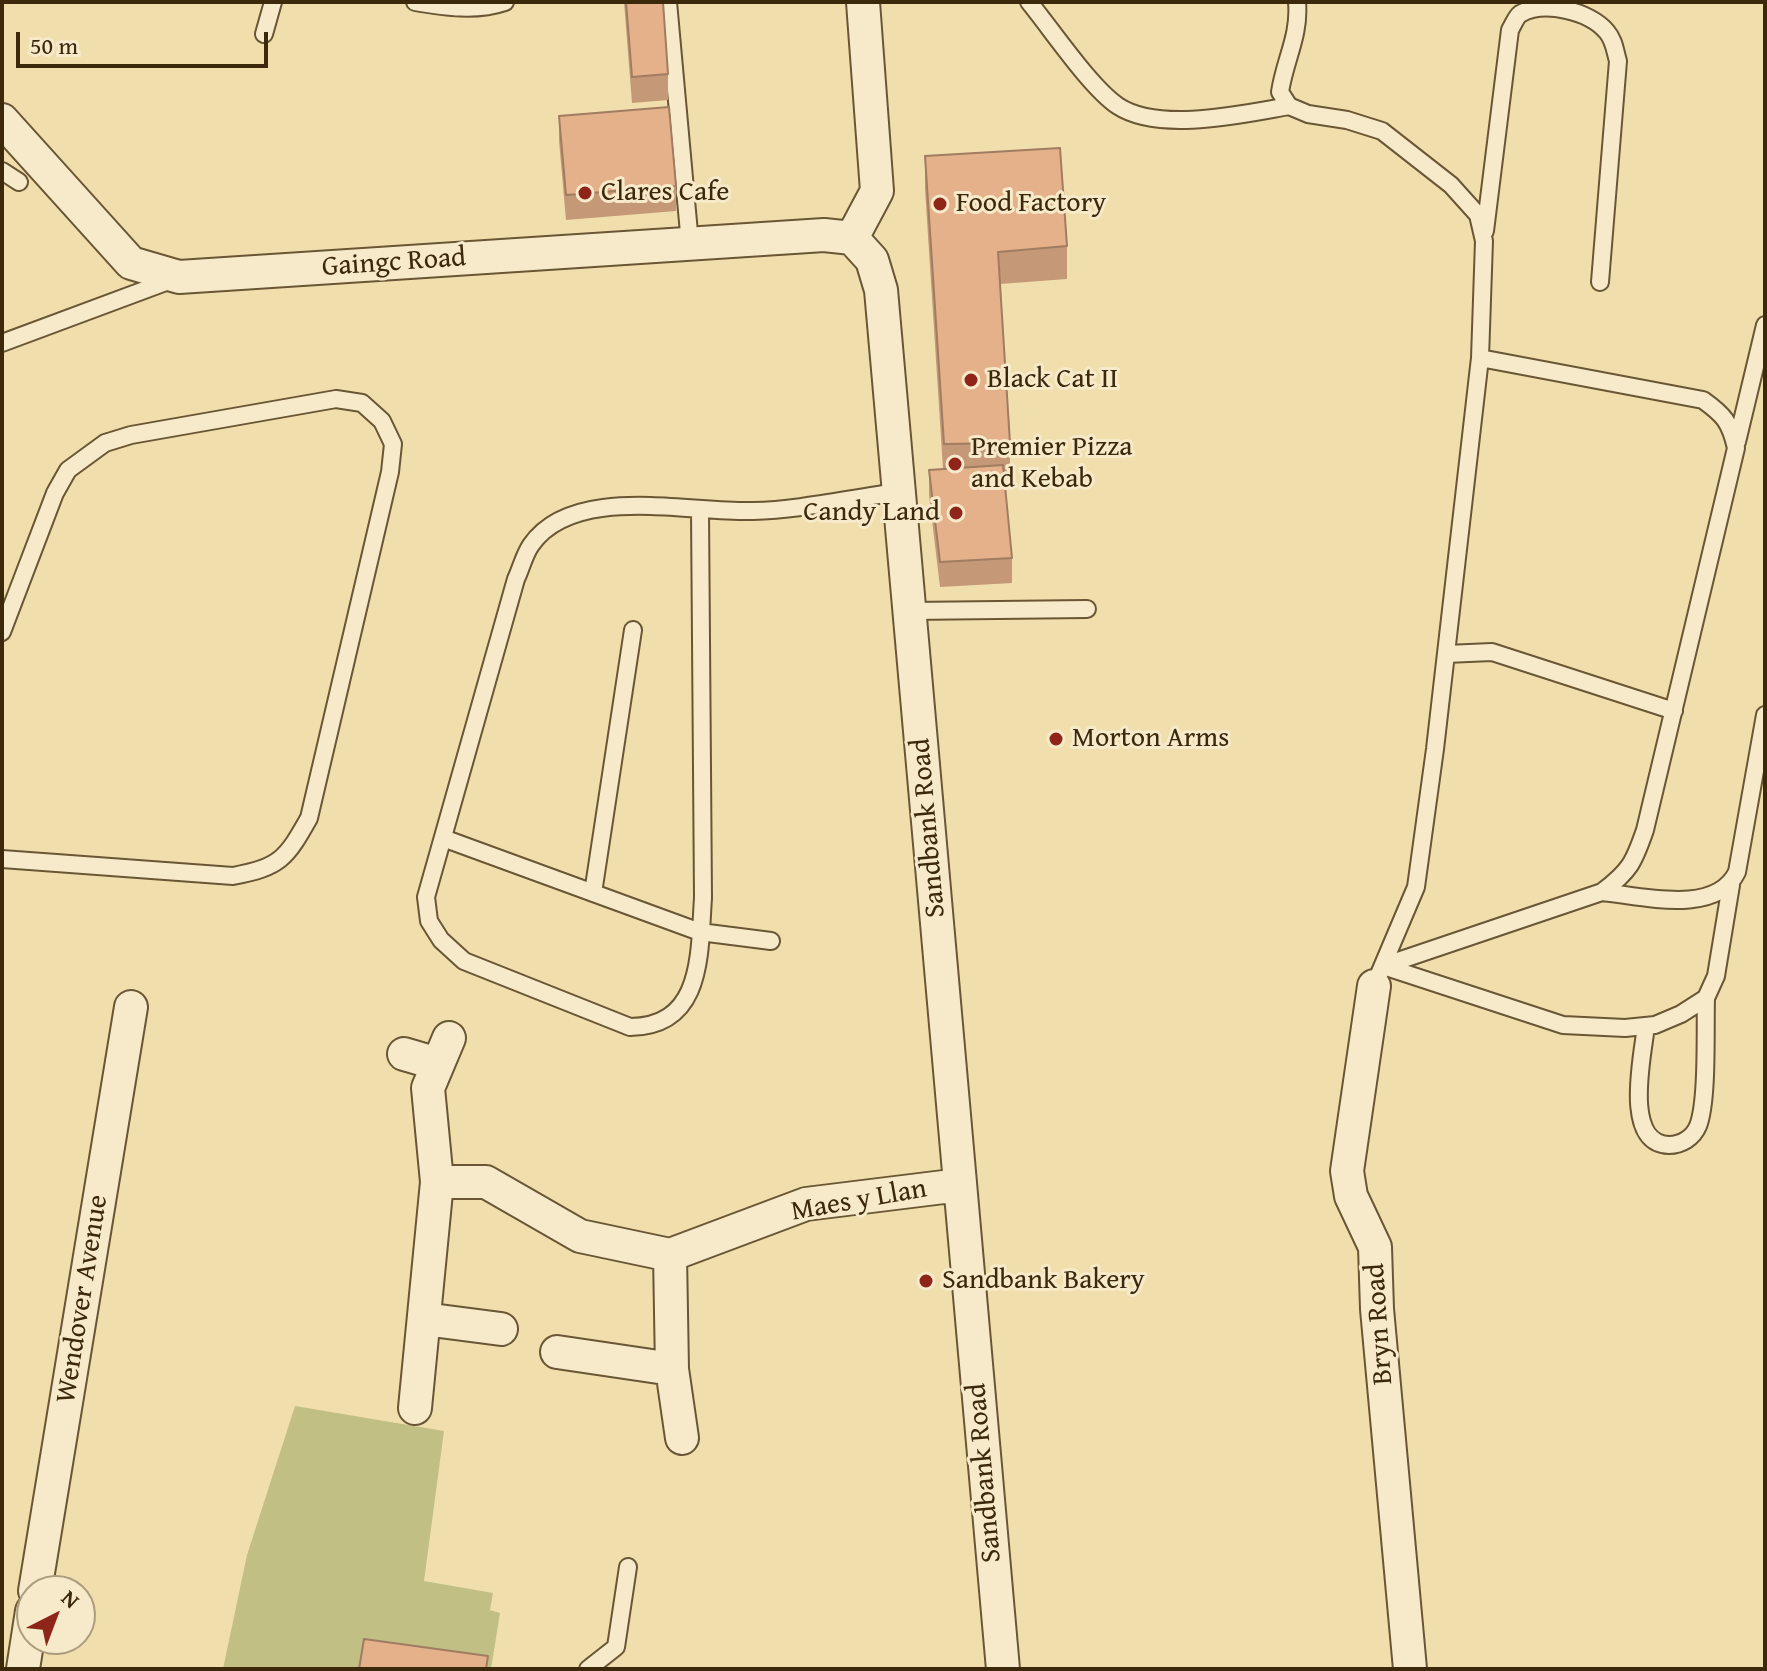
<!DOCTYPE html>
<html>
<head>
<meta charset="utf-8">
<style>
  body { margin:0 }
  #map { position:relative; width:1767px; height:1671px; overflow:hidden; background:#f1dead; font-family:"Gentium Book Plus",serif }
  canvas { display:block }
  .frame { position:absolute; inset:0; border:4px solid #3c280b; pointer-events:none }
  .north { position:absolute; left:16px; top:1575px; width:80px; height:80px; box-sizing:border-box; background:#f6eaca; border:2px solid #ac9c7e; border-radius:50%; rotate:42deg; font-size:22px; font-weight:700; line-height:32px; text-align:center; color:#3c280b }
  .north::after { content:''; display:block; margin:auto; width:28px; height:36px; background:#8f2418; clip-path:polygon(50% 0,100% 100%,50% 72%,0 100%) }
  .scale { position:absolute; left:16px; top:32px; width:252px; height:36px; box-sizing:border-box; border:4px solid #3c280b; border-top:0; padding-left:10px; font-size:24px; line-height:28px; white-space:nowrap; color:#3c280b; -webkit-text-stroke:6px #f6eaca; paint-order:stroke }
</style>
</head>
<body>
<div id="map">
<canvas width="1767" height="1671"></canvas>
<div class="frame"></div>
<div class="north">N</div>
<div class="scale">50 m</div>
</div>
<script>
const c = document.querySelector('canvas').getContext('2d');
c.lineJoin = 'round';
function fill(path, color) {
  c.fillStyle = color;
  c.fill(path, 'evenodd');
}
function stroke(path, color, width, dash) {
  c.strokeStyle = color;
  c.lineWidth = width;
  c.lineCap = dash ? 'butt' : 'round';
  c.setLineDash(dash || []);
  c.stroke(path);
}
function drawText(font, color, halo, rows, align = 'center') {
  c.font = font + ' "Gentium Book Plus",serif';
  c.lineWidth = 6;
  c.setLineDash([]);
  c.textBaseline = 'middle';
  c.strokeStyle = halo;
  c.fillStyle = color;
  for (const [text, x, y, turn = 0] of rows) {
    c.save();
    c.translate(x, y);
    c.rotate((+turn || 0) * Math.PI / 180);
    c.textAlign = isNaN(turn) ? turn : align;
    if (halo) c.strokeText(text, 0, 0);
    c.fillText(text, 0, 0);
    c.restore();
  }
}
const green = new Path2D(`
  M295,1406l149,25 -20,150 69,12 -3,17 10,3 -9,56h-268l24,-114z`);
const lane = new Path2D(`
  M415,2c30,5 61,10 90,0
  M668,2l22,242
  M1029,2c23,28 61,85 89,104 41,27 125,8 171,0
  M1297,2c3,34 -12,57 -17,90l9,14 19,8 39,6 35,11 69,54 27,30 6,26 -4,117 -45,391 -19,138 -42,99
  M264,34l9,-32
  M2,171l17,11
  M1485,231l25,-201c3,-5 6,-13 10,-16 24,-14 70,-3 87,18 7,8 8,19 11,29l-18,221
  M2,343l172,-64
  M1737,442l28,-117
  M700,511l3,387c-4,55 1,128 -73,129l-166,-66 -23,-21 -12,-19 -3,-24 90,-318c5,-10 8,-24 15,-34 42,-61 157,-32 222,-34 48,-1 98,-13 146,-19
  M909,611l178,-2
  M2,632l53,-139 13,-23 37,-27 26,-8 205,-36 26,4 20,18 11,23 -3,28 -81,346c-23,41 -29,49 -76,58l-231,-17
  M1446,654l46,-2 182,59
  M443,838l257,94 71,9
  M1602,892c40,4 114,24 135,-20l28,-157
  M593,893l40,-263
  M1383,966l219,-74c28,-21 32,-30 43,-62l91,-382c-6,-26 -12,-33 -33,-48l-223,-42
  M1383,966l180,59 62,3 30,-3 26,-11 25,-16 10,-22 15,-91
  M1646,1026c-3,28 -24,118 23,119 12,0 24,-7 29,-19 10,-25 7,-98 8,-128
  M588,1669l28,-22 12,-80`);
const street = new Path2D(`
  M863,2l14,189 -25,47 20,22 9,30 122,1379
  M2,120l129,143 48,14 645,-42 28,3
  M1374,986l-27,185 4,25 24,51 2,62 33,360
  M404,1054l34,10
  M437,1182h49l94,54 90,19 136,-51 154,-19
  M670,1255l2,114 10,69
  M424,1319l77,10
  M557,1352l115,17
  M415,1408l22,-226 -9,-94 21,-50
  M35,1591l96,-584
  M23,1669l9,-58`);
const wall = new Path2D(`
  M624,2h39l5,72v26l-36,3z
  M559,116l117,70v25l-110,9 -7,-79z
  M925,156l142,90v33l-67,5 10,159v33h-6l8,82v25l-72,4 -11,-92v-25l14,-1 -18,-280z`);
const building = new Path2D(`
  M626,2h37l5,72 -36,3z
  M669,107l7,79 -110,9 -7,-79z
  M1060,148l7,98 -69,6 12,191 -66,1 -19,-288z
  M1003,465l9,93 -72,4 -11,-92z
  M364,1639l124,17 -2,13h-127z`);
const markers = [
  [585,193,8,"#8f2418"],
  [940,204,8,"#8f2418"],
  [971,380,8,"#8f2418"],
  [955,464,8,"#8f2418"],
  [956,513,8,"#8f2418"],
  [1056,739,8,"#8f2418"],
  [926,1281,8,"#8f2418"]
];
const poiNames = [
  ["Clares Cafe",601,193],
  ["Food Factory",956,204],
  ["Black Cat II",987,380],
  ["Premier Pizza",971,448],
  ["and Kebab",971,480],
  ["Candy Land",940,513,"right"],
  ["Morton Arms",1072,739],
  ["Sandbank Bakery",942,1281]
];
const streetNames = [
  ["Gaingc Road",394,263,-4],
  ["Sandbank Road",929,828,-95],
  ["Maes y Llan",859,1201,-10],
  ["Wendover Avenue",83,1299,-81],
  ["Bryn Road",1380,1324,-94],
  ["Sandbank Road",985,1473,-95]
];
fill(green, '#c2bf84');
stroke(lane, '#695634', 20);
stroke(street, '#695634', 36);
stroke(lane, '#f6eaca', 16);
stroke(street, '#f6eaca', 32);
fill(wall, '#c59877');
fill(building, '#e5b18a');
stroke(building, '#a07c61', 2);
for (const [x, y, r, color] of markers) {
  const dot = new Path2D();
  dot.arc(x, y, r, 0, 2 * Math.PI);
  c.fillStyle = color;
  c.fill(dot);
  stroke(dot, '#f6eaca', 3);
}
drawText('28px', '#3c280b', '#f6eaca', poiNames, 'left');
drawText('28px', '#3c280b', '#f6eaca', streetNames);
</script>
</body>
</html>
